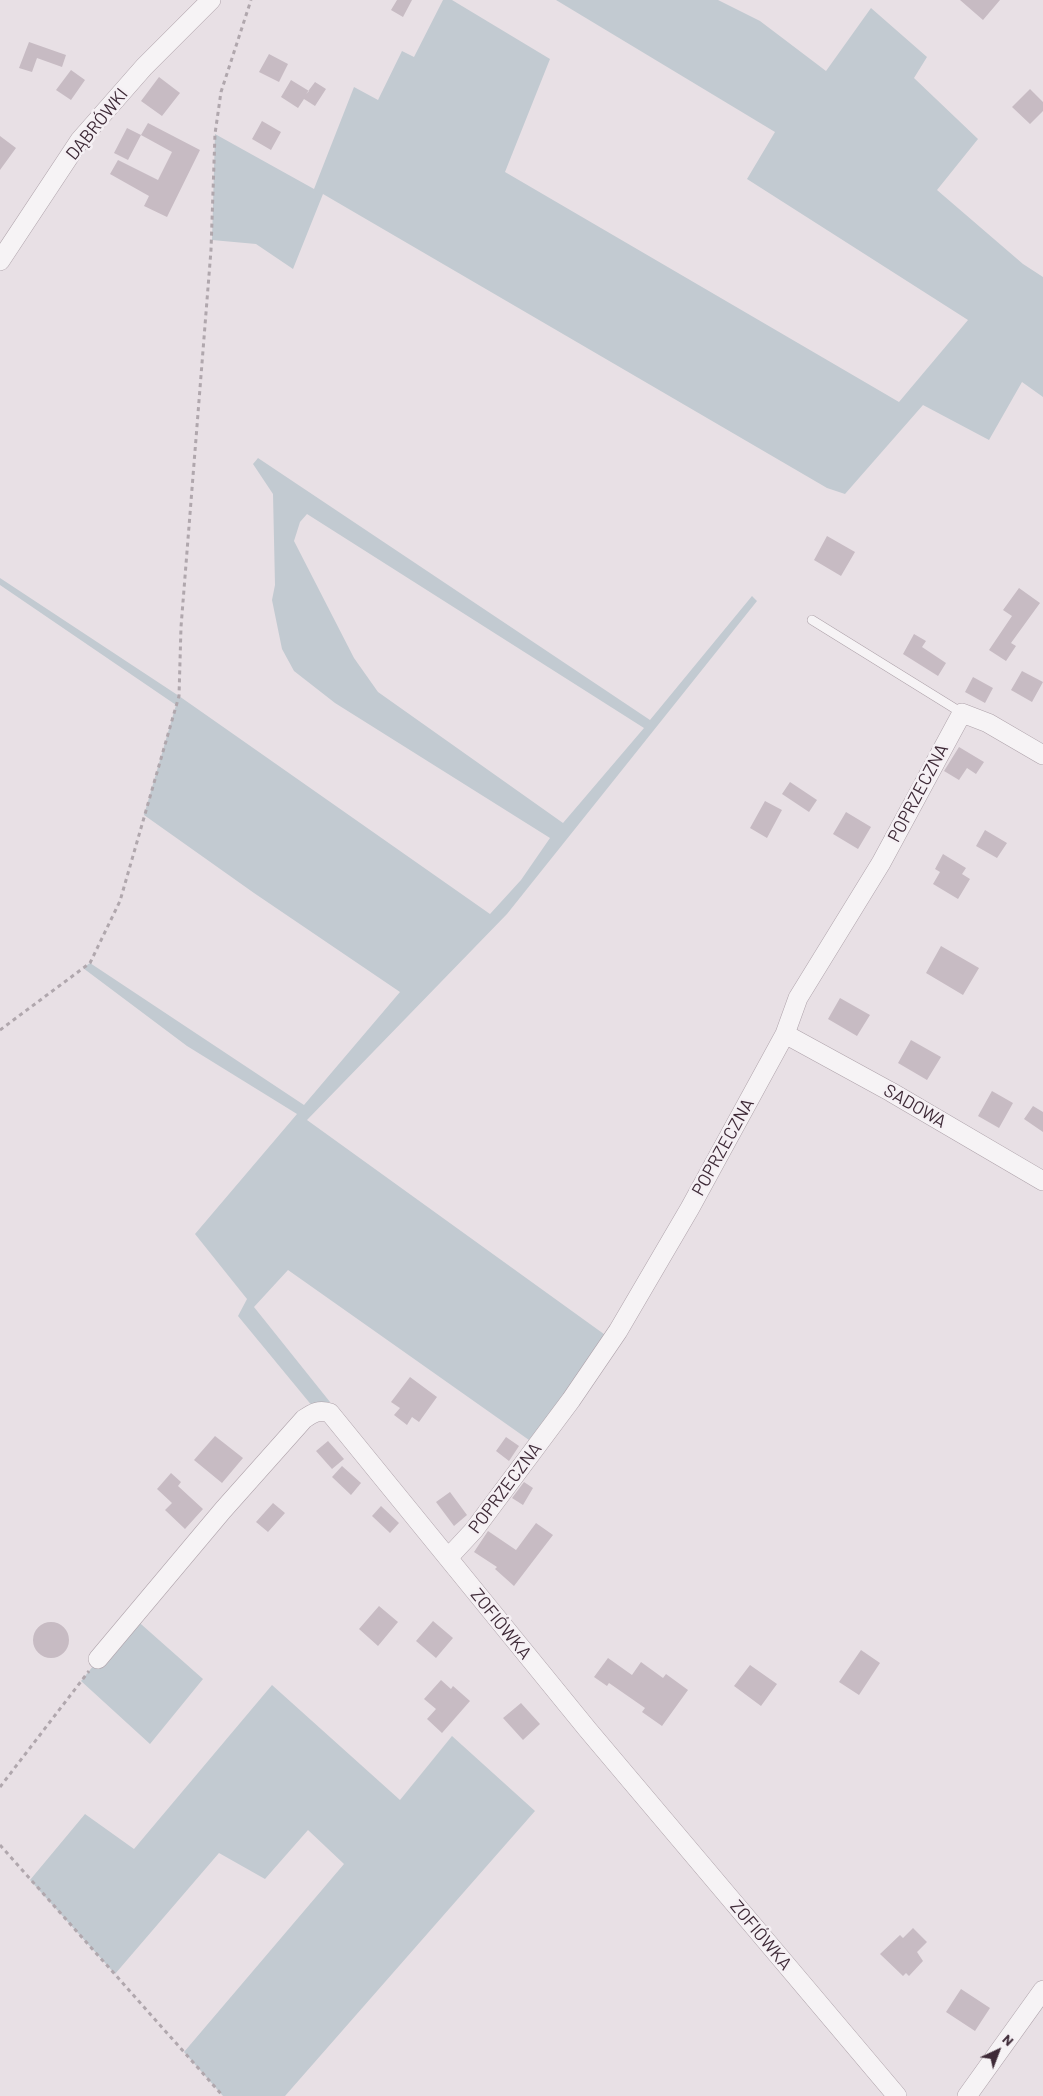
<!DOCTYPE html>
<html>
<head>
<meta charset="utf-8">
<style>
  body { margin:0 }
  #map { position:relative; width:1043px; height:2096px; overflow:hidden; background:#e8e0e5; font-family:Barlow,sans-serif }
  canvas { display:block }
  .north { position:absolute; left:973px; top:2026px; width:50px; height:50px; -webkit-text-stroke:4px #f5f0f4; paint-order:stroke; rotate:43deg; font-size:14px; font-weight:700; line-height:20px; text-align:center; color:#3e2a37 }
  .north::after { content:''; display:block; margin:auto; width:18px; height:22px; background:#3e2a37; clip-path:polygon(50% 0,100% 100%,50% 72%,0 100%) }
</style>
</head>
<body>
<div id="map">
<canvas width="1043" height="2096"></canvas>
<div class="north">N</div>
</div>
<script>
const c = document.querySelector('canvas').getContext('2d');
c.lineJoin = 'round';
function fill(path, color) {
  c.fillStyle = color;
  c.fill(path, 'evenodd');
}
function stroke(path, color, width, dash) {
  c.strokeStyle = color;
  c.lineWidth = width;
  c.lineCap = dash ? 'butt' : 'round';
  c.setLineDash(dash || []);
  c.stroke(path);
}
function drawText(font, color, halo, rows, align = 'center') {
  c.font = font + ' Barlow,sans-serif';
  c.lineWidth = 5;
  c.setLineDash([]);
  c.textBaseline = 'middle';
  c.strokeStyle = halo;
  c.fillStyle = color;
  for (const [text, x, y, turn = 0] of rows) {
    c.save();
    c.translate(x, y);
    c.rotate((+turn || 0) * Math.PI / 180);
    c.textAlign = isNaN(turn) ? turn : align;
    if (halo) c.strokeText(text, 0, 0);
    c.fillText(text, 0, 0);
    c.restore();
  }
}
const green = new Path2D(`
  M443,0h9l98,59 -45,113 394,230 69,-82 -221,-141 28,-47 -219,-132h162l42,21 66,50 45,-63 56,49 -13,21 64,61 -41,51 86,74 20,13v120l-21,-15 -33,58 -66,-35 -78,89 -18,-6 -504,-294 -30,75 -37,-25 -44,-4 3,-106 99,55 40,-102 24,13 24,-49 12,6z
  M258,458l392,262 102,-124 5,5 -250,313 -200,206 301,217 -79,103 -241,-170 -34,37 76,95 -17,5 -75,-91 9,-17 -52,-65 102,-120 -110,-68 -104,-78 7,-5 214,142 96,-113 -146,-99 -110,-78 32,-110 -176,-120v-7l179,118 311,218 31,-34 29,-42 -215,-135 -41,-32 -12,-22 -10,-49 3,-15 -2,-91 -20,-30zM307,514l337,214 -81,95 -185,-131 -24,-34 -60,-117 6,-19z
  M133,1617l70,62 -53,65 -69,-63z
  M272,1685l128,115 52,-64 83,75 -250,285h-62l-39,-44 160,-188 -36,-34 -43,49 -46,-26 -104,121 -85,-94 55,-66 49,35z`);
const building = new Path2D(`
  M397,0h15l-9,17 -12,-7z
  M960,0h40l-17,20z
  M29,42l37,13 -4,12 -25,-9 -5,14 -13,-4z
  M269,54l19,10 -9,18 -20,-10z
  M71,70l14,10 -14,20 -15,-10z
  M159,77l21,16 -18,23 -21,-15z
  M291,80l18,11 -3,3 9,-12 11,7 -11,17 -11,-7 -6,9 -17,-11z
  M1030,89l13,13v9l-13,13 -18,-17z
  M262,121l19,11 -10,18 -19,-11z
  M148,123l52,27 -33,67 -23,-11 5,-10 -39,-22 8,-14 40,20 14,-28 -31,-17z
  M127,128l14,7 -13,25 -14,-7z
  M0,136l16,12 -16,22z
  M827,536l28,16 -14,24 -27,-16z
  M1019,588l21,15 -29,40 5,3 -10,15 -17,-11 23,-34 -9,-6z
  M914,634l12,7 -4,6 24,16 -8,13 -35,-22z
  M1022,671l21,11 -11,20 -21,-12z
  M973,677l20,11 -8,15 -20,-11z
  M959,747l25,15 -8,12 -9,-6 -8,12 -15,-9z
  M790,782l27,18 -8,12 -27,-18z
  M765,801l17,9 -15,28 -17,-10z
  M846,812l25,15 -13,22 -25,-15z
  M985,830l22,13 -10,15 -21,-12z
  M943,854l23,14 -4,6 8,5 -12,20 -25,-15 7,-12 -5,-3z
  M941,946l38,22 -16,27 -37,-22z
  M840,998l30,17 -13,21 -29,-17z
  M911,1040l30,17 -14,23 -29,-17z
  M992,1091l21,12 -14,25 -21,-12z
  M1033,1106l10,6v20l-19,-13z
  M410,1377l27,20 -18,25 -7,-5 -5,8 -13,-10 6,-7 -9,-6z
  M215,1436l28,22 -21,25 -28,-23z
  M506,1437l13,9 -10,15 -13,-10z
  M328,1441l16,18 -12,10 -16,-18z
  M342,1466l19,17 -10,12 -19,-18z
  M171,1473l10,9 -3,4 25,23 -18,20 -20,-19 7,-7 -15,-14z
  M524,1482l9,6 -10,17 -11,-7z
  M450,1492l17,23 -13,11 -18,-24z
  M273,1503l12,10 -17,19 -12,-10z
  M381,1506l18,17 -9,10 -18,-17z
  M536,1523l17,12 -39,51 -19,-17 2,-2 -23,-15 14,-21 28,19z
  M379,1606l19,16 -20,24 -19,-17z
  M433,1621l20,17 -17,20 -20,-17z
  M33 1640a18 18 0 1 1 36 0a18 18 0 1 1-36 0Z
  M861,1650l19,13 -21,32 -20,-13z
  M608,1658l24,17 9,-13 22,16 3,-4 22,16 -26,36 -20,-14 3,-4 -36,-25 -2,3 -13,-9z
  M750,1665l27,19 -16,22 -27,-20z
  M441,1680l10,9 2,-3 17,15 -28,32 -15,-14 9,-10 -12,-10z
  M521,1703l19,21 -17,16 -20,-22z
  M913,1928l14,14 -10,10 6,9 -14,15 -3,-3 -3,3 -23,-22 20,-19 3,3z
  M961,1989l29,19 -15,23 -29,-19z`);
const path = new Path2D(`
  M0,1030l90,-67 30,-62 59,-205 2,-69 30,-377 4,-116 6,-42 30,-92
  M0,1787l89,-116
  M0,1845l223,251`);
const service = new Path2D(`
  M812,620l150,93`);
const minor = new Path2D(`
  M0,261l80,-121 64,-73 67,-67
  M785,1034l106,58 152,89
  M448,1558l26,-28 97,-130 47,-69 72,-123 95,-174 13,-36 83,-135 81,-150 26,10 55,32
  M98,1659l125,-149 81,-91c9,-6 15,-10 26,-6l258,317 309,366
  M967,2096l76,-106`);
const streetNames = [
  ["DĄBRÓWKI",97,124,-51],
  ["POPRZECZNA",918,793,-62],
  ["SADOWA",915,1106,30],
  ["POPRZECZNA",723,1147,-61],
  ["POPRZECZNA",505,1488,-53],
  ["ZOFIÓWKA",501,1624,51],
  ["ZOFIÓWKA",761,1935,50]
];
fill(green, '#c2cad1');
fill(building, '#c7bbc3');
stroke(service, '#aea2aa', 10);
stroke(minor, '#aea2aa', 20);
stroke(path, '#b0a7ad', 3, [4, 4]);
stroke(service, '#f6f3f5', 9);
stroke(minor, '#f6f3f5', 19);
drawText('18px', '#3e2a37', '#f5f0f4', streetNames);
</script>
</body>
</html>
